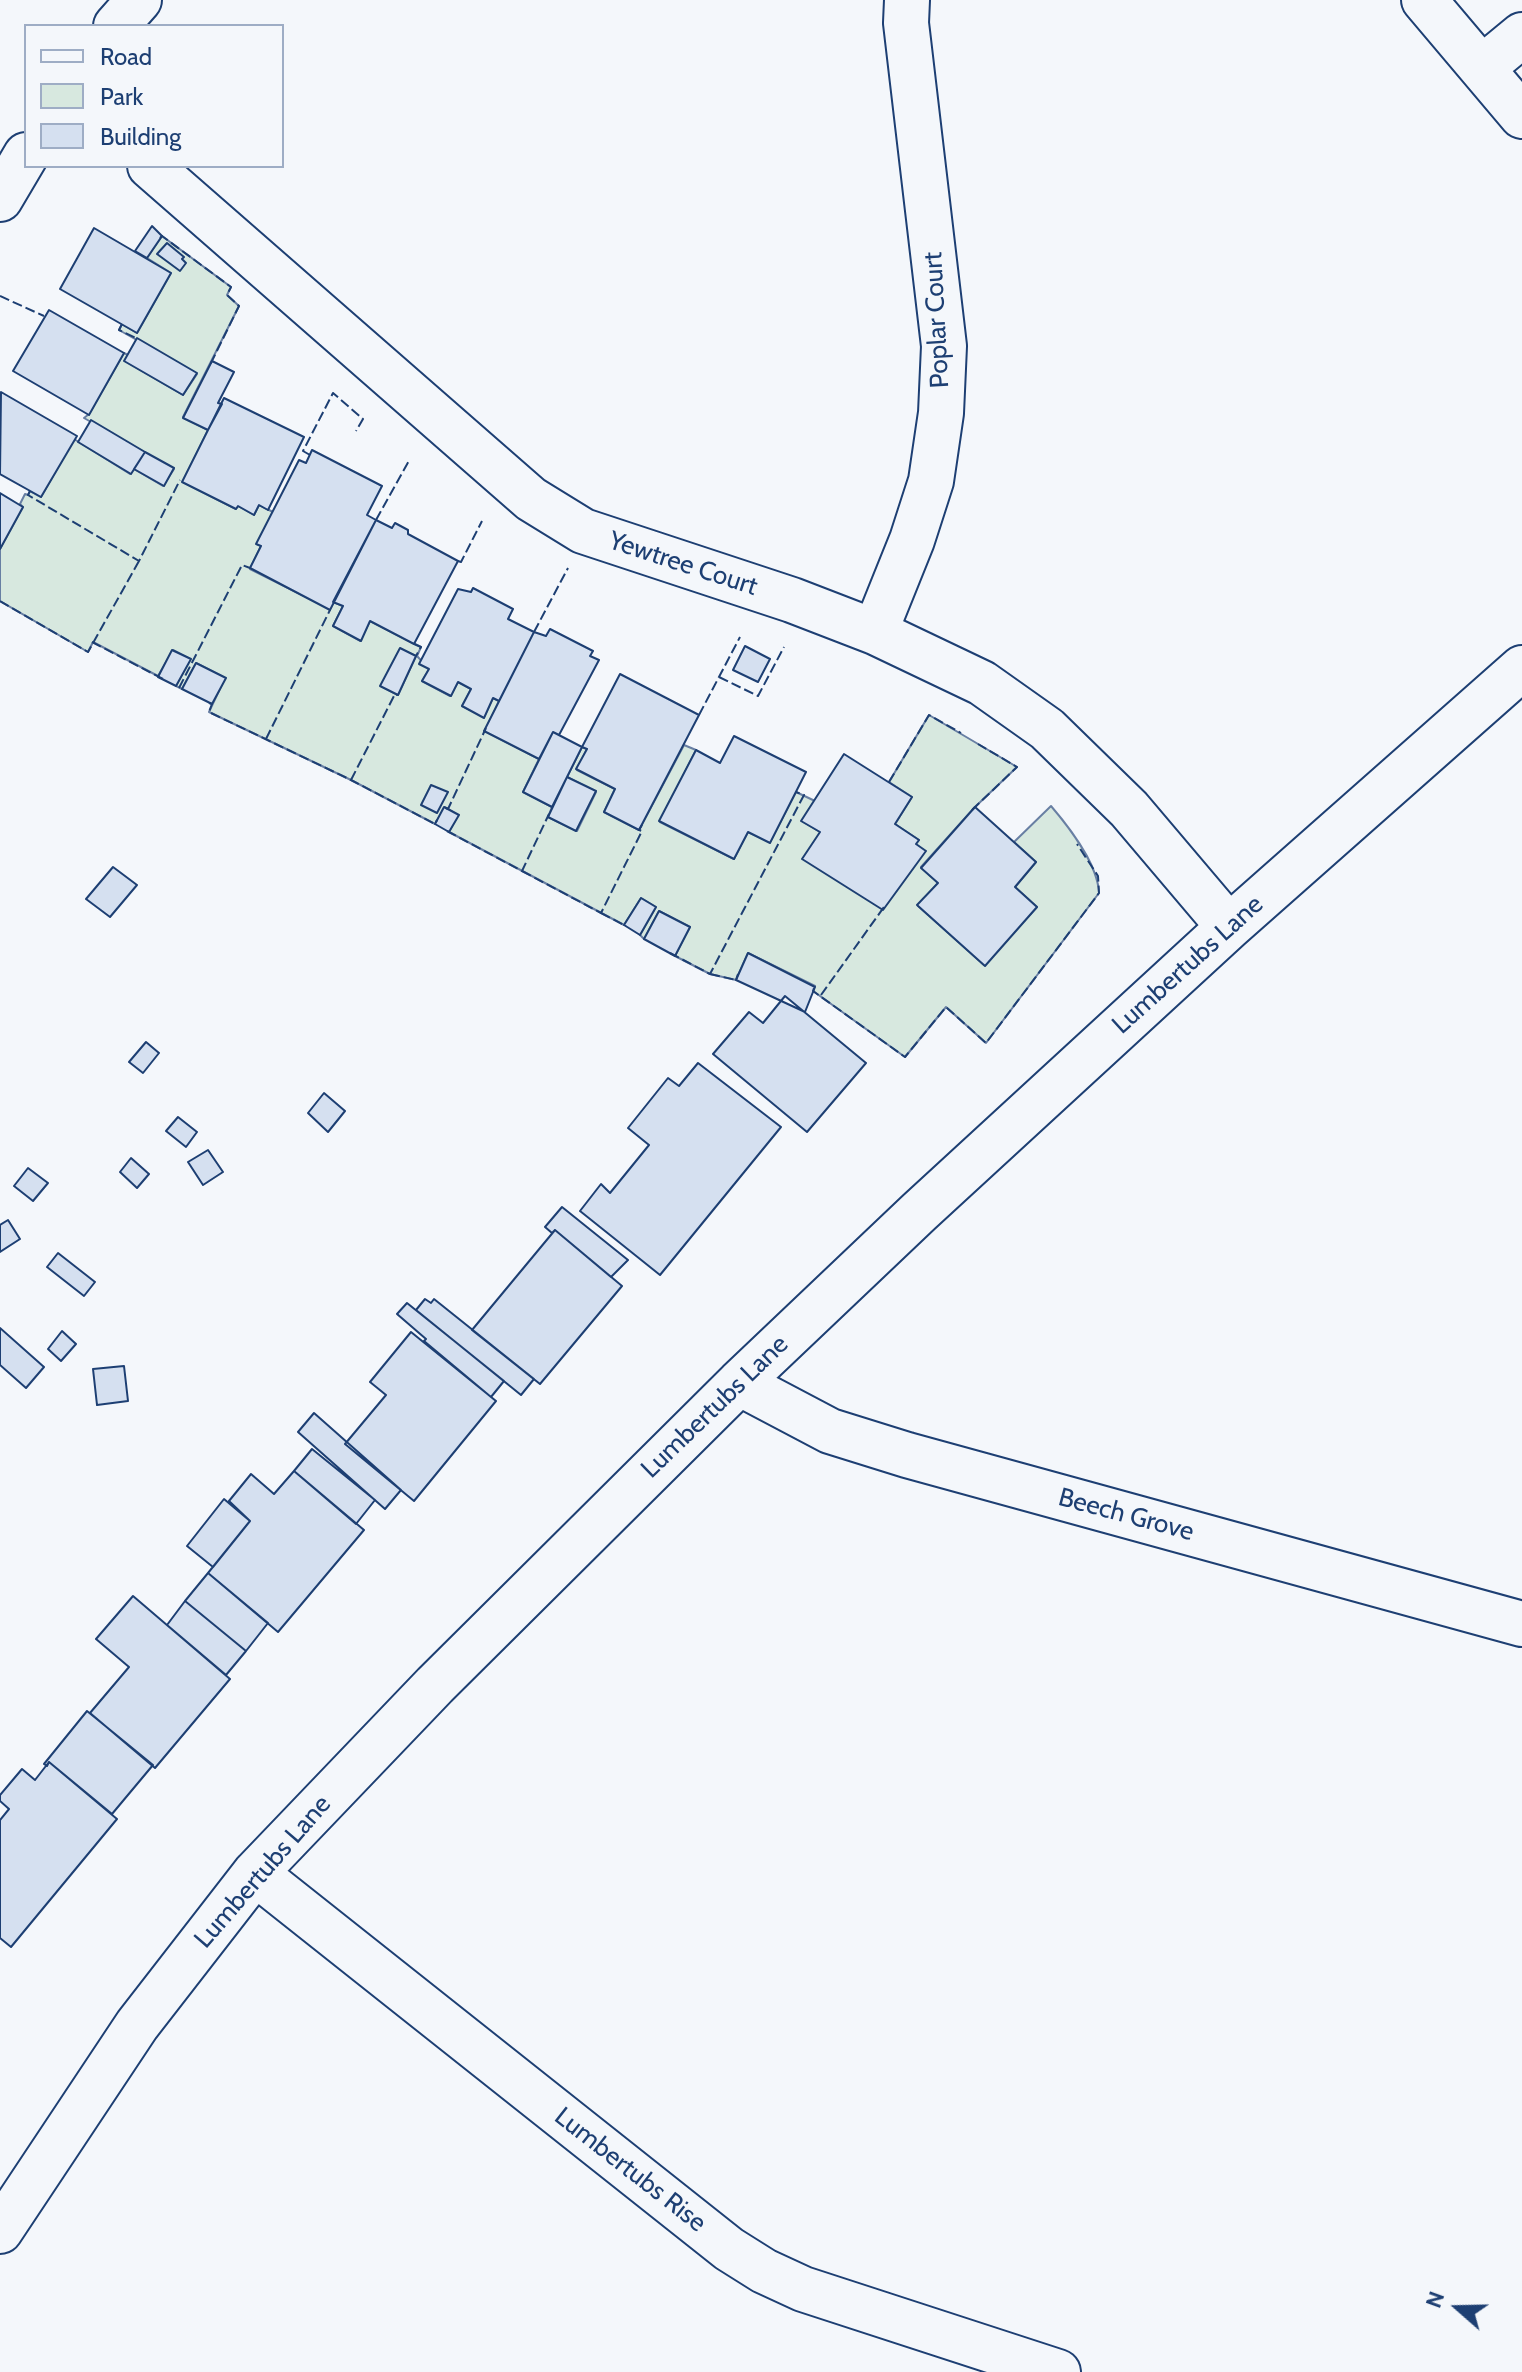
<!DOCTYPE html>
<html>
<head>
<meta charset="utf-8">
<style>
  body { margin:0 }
  #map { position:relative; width:1522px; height:2372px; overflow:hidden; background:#f4f7fb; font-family:Cabin,sans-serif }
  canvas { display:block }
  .legend { position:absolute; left:24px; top:24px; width:260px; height:144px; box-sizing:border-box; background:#f4f7fb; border:2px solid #9eadc5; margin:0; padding:10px 14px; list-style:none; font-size:24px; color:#1d3f73 }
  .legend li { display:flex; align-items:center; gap:16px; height:40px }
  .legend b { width:40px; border:2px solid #9eadc5 }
  .north { position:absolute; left:1418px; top:2268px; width:80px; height:80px; -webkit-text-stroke:6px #f4f7fb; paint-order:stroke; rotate:290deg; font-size:22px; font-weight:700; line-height:32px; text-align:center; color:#1d3f73 }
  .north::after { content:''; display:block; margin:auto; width:28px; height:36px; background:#1d3f73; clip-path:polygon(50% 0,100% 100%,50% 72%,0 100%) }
</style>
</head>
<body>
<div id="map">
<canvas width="1522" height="2372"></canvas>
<ul class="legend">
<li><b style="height:10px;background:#f4f7fb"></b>Road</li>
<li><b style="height:22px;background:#d7e8df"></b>Park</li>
<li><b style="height:22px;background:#d5e0f0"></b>Building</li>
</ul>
<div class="north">N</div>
</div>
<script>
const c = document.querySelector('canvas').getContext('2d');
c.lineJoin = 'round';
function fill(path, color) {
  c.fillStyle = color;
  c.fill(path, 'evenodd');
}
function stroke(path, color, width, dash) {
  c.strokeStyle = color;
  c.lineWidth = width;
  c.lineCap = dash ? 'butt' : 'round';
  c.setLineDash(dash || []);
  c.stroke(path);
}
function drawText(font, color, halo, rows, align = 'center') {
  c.font = font + ' Cabin,sans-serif';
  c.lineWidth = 6;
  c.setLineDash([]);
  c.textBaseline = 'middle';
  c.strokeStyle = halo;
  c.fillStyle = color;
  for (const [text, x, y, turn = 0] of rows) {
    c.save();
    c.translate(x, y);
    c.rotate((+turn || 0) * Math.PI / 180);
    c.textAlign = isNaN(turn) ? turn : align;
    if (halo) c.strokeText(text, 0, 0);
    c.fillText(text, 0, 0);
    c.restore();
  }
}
const green = new Path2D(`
  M162,236l69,51 -4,8 12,11 -56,111 25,13 -25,52 53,27 2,-3 16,9 5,-10 14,7 -16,32 4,2 -11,23 80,40 3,-7 10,4 -10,20 27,15 10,-20 51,26 -4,9 12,13 -7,12 28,15 8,-14 13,7 -9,17 22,11 9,-19 6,3 -14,30 54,28 -16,33 29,15 -4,10 29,14 19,-39 -29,-15 15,-30 5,2 -10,21 38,19 -11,23 35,18 45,-85 12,5 -36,72 74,37 14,-27 22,10 26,-50 19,9 -13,20 18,11 96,12 3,-4 -24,-16 17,-27 -23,-15 40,-67 88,52 -42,40 -54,60 17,16 -20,23 66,59 53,-58 -22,-20 21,-25 -22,-20 37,-36c18,21 47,59 48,87l-113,150 -40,-36 -41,50 -92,-66 2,-5 -67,-33 -12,27 -26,-6 -35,-18 15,-29 -31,-16 -15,28 -4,-4 16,-28 -15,-9 -17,27 -175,-93 9,-17 -13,-8 -10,17 -84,-44 -142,-68 16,-34 -29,-15 -14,26 -6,-3 14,-27 -17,-9 -15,26 -65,-34 -5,10 -88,-51v-52l23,-42 -3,-3 5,-10 3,1 2,-4 11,6 33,-58 56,35 4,-5 29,17 11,-17 -90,-51 5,-4 35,-61 4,2 -3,6 58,34 14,-21 -78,-44 3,-6 15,9 34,-60 -24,-15zM400,649l16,7 -18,39 -17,-9z`);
const building = new Path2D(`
  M152,226l10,10 -15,22 -12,-7z
  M94,228l77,45 -34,60 -77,-44z
  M167,243l17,14 -2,2 4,4 -6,8 -23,-17z
  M49,310l75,43 -35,62 -76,-44z
  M137,338l60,35 -14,22 -59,-34z
  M212,361l22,11 -16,31 4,1 -14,26 -25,-12z
  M1,392l76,44 -36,61 -41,-23z
  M224,398l80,39 -36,73 -9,-5 -5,10 -16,-9 -2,3 -54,-27z
  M91,420l54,32 -14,22 -53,-32z
  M312,450l70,36 -15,29 9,5 -46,90 -80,-42 11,-22 -5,-2 43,-84 7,3z
  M145,452l29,16 -10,18 -30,-17z
  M0,493l23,14 -23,42z
  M376,520l16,8 3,-5 13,7v4l50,27 -44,83 -44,-23 -9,20 -28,-15 10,-20 -10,-4z
  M473,588l40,21 -5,10 26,13 -35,69 -6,-3 -9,20 -22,-12 9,-17 -13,-7 -7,14 -29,-15 7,-12 -10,-5 39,-75 13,3z
  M550,629l43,22 -3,5 9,4 -40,75 -6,-3 -14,27 -55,-28 50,-99 12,4z
  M745,646l25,13 -12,23 -25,-12z
  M400,648l16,8 -18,39 -18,-9z
  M172,650l19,9 -15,27 -18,-9z
  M196,663l30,15 -14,26 -30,-15z
  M620,674l79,41 -60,115 -35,-18 11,-23 -39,-20 11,-20 -5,-2z
  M553,732l29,15 -30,60 -29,-15z
  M734,736l72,36 -36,71 -22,-11 -14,27 -75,-38 37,-71 24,13z
  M844,754l68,43 -17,27 24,16 -3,4 10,7 -43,59 -81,-51 18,-27 -19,-11z
  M567,777l29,14 -20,40 -28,-14z
  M431,785l17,7 -11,21 -16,-8z
  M444,807l15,8 -10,17 -14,-8z
  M975,807l61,55 -21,25 22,20 -52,59 -68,-61 21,-22 -17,-15z
  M113,867l24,18 -27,32 -24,-18z
  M641,898l15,9 -16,28 -16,-10z
  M659,911l31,16 -15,29 -31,-17z
  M748,953l67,34 -10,25 -69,-32z
  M785,996l81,67 -59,69 -94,-78 36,-42 14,11z
  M146,1042l13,11 -16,20 -14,-11z
  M698,1063l83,64 -121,148 -80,-64 21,-27 9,9 39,-48 -21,-17 40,-50 11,8z
  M324,1093l21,18 -17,21 -20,-19z
  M178,1117l19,15 -11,15 -20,-16z
  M208,1150l15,22 -20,13 -15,-23z
  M131,1158l18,16 -12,14 -17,-16z
  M28,1168l20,15 -15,18 -19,-15z
  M562,1207l66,53 -17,17 -56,-47 -3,3 -7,-6z
  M8,1220l12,19 -20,13v-27z
  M555,1230l67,56 -82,98 -68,-54z
  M58,1253l37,29 -11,14 -37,-29z
  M425,1299l6,4 3,-4 100,80 -13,16 -105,-85z
  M407,1303l97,78 -13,16 -67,-56 2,-2 -29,-25z
  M0,1328l44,39 -18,21 -26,-23z
  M62,1331l14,13 -15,17 -13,-12z
  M411,1332l85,69 -82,100 -69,-57 41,-49 -16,-13z
  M124,1366l4,35 -31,4 -4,-36z
  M314,1413l87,77 -16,19 -87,-77z
  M312,1449l63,51 -19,24 -62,-53z
  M294,1471l70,59 -86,102 -70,-59 42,-52 -21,-20 22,-27 23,20z
  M224,1499l26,22 -37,46 -26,-21z
  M208,1573l60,50 -22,28 -61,-50z
  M133,1596l97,83 -75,89 -65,-55 39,-46 -33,-28z
  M185,1601l61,50 -20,24 -59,-50z
  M87,1711l66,54 -41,49 -63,-52 -2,4 -3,-2z
  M49,1762l68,57 -106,128 -11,-9v-118l9,-11 -9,-8v-6l22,-26 13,11z`);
const minor = new Path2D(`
  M1424,0l98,116
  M116,26l23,-26
  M1482,68l40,-33
  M150,166l381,333 52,32 209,69 83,32 107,51 65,46 82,80 100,118
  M0,199l26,-44
  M875,632l37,-92 19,-59 10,-68 3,-67 -38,-323 1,-23
  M739,1383l91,48 77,24 615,169
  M255,1873l474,376 35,22 39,18 255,83
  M0,2231l137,-206 118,-152 180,-188 304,-302 180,-171 310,-285 293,-259`);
const fence = new Path2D(`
  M160,238l2,-2 69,51 -4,8 12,11 -29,59
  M0,296l44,20
  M122,324l-3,6 19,9
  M310,455l-7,-4 30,-58 30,26 -7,12
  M30,491l-2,4 111,66 41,-81
  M376,520l34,-61
  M458,561l3,1 21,-41
  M0,601l88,51 51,-91
  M534,632l34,-64
  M92,642l71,37
  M414,644l7,3 -5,9
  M719,677l39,19 26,-49
  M179,688l63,-123 8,3
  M209,703l3,1 -3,8 142,68 84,44 2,-4
  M699,715l41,-78
  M266,739l64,-129
  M351,780l44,-86 2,1
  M889,782l40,-67 32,18
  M446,808l2,1 38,-81
  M972,810l45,-43 -39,-23
  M447,831l75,40 27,-57
  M522,871l79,42 41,-82 -3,-1 3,-5
  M601,913l25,13
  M670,953l40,21 94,-179 -8,-3
  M710,974l26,6 2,-6
  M814,988l-1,3 92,66 41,-50 40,36 113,-150 -1,-17 -21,-32
  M821,995l63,-88`);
const streetNames = [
  ["Poplar Court",937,320,-93],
  ["Yewtree Court",683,564,18],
  ["Lumbertubs Lane",1188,965,-42],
  ["Lumbertubs Lane",715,1407,-44],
  ["Beech Grove",1126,1515,15],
  ["Lumbertubs Lane",263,1872,-49],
  ["Lumbertubs Rise",630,2170,38]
];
fill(green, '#d7e8df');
stroke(green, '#687fa3', 2);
fill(building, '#d5e0f0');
stroke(building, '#1d3f73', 2);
stroke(minor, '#1d3f73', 48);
stroke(minor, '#f4f7fb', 44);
stroke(fence, '#1d3f73', 2, [10, 4]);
drawText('26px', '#1d3f73', '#f4f7fb', streetNames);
</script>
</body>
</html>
